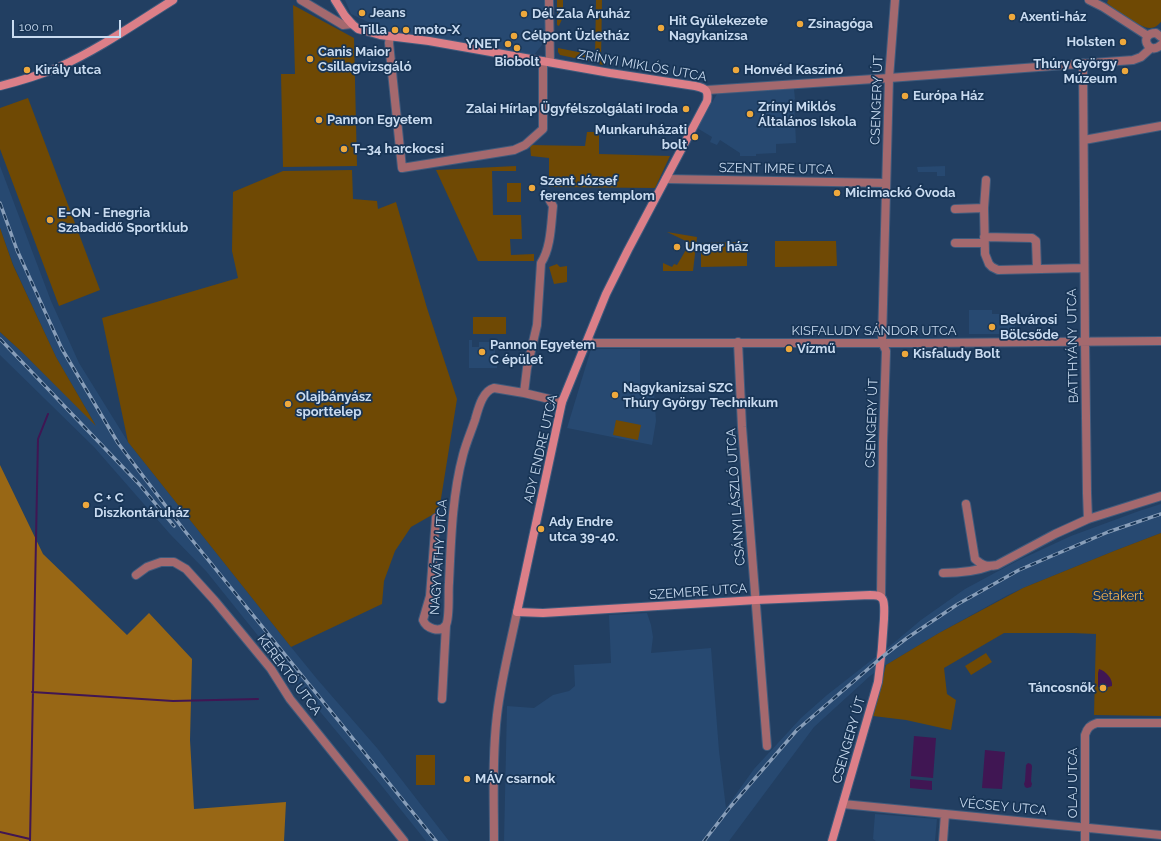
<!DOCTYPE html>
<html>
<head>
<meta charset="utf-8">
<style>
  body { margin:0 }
  #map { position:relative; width:1161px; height:841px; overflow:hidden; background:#223f62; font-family:Raleway,sans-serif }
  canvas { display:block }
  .scale { position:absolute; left:12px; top:20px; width:109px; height:18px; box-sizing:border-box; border:2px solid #c9dbf0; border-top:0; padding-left:5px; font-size:12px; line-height:14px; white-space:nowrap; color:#c9dbf0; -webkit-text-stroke:3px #183556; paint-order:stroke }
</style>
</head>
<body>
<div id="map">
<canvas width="1161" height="841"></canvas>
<div class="scale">100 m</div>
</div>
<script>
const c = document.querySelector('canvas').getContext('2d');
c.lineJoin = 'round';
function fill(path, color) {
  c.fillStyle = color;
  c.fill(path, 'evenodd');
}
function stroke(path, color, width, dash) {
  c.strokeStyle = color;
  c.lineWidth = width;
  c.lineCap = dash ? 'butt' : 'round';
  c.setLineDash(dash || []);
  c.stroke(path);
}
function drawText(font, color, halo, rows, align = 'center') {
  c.font = font + ' Raleway,sans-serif';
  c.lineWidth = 3.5;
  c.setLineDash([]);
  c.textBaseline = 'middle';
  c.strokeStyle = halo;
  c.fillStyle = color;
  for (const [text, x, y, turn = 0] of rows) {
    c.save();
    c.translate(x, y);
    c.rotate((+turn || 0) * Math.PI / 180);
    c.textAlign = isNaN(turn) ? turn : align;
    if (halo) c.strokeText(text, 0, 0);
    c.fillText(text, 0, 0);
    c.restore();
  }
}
const built = new Path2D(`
  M345,0h200v41l-11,14 -2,1 -149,-27 -32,-15z
  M794,89l1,10 -1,1 2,43 -20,1v9l-20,1v2h-16v-3l-20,-13 -3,5 -7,-3 2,-5 -15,-9 20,-34z
  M0,166l51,135 28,62 49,79 163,205 26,32 60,69 72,93h-23l-45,-56 -93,-112 -82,-102 -36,-37 -76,-87 -94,-92v-23l22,20 73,72 -39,-67 -43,-93 -13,-36z
  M945,166v10h-8v-4h-19l-1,-5z
  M969,310h23v4h12v3h6v3h5v14h-46z
  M469,340h3v7h7v-5h16v15h2v11h-28z
  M591,349h49v40l14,1 2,31 -4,24 -85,-17z
  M1161,504v29l-47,18 -91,37 -17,8 -67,37 -53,32 -16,11 -56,51 -85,114h-225l3,-135 27,2 19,-13 16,-4 6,-5 -1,-21 37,-2 -2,-48 38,-2 4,12 2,12 -2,16 60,-5 8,103 7,57 28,-39 47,-51 26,-23 69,-54 25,-21 44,-31 52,-28 54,-25 68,-25z
  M875,814l62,5 -2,22h-59l-3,-2z`);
const green = new Path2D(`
  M557,0h6v17l-4,9 -2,-1z
  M596,0h6l-1,62h5l-1,2 -2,1 -4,-1 -4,-6z
  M1108,0h53v22c-3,3 -6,6 -11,6 -8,1 -36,-19 -43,-25z
  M293,5l61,33 3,128 -74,1 -2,-93h14z
  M558,48l30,6 1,7 -29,-6 -2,-3z
  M28,98l72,192 -41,16 -59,-157v-41z
  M587,132h12v22l71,2 -15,32 -106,-1v-29l-18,-2 -1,-11 55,1z
  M516,166v5h-24l1,44h28l1,24h-12l1,16 23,-1v7h-56l-42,-91z
  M352,170l1,29 24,2 1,8 18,-7 31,106 30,91 -18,112 -28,16 -16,24 -11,30 -2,23 -91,43 -163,-205 -26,-124 136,-40 -6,-27 1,-59 50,-21z
  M507,183h14v19h-14z
  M0,228l13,37 43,92 40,69 -74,-74 -22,-20z
  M667,232l30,5 -4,34h-30v-8l9,4 2,-3 3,1 13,-22z
  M775,241h61l1,25 -62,1z
  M747,242v24l-46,1v-24z
  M557,264l3,3 7,-1v16l-13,2 -5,-17z
  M473,317h33v17h-33z
  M616,420l25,5 -3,15 -25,-5z
  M1161,533v183l-67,-1 2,-81 -23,-1h-69l-60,35 3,26 9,6 -5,30 -45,-10 -33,-4 13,-51 53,-32 84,-45 91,-37z
  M986,653l6,9 -21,13 -6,-9z
  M416,755h19v30h-19z`);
const forest = new Path2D(`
  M0,465l43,89 84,81 22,-22 43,46 -2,81 4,69 92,-7 -2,39h-284z`);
const water = new Path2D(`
  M1099,669c7,2 14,10 13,17l-4,1h-10v-14z
  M914,736l22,2 -3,40 -22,-2z
  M985,750l20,2 -3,37 -20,-1z
  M1028,763l3,1 1,2 -1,15 1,3 -1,3 -4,1 -2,-1 -1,-3 1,-3 1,-16z
  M910,779l22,2v9l-22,-2z`);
const stream = new Path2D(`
  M32,692l141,9 85,-2
  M0,832l30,7
  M30,841l8,-402 10,-25`);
const minor = new Path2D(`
  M301,0l42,25 9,-1
  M549,0l1,62
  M1089,0l14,7 45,29
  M390,36l-1,7 13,125 112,-18 11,-5 18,-16v-68
  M1161,37l-5,-4c-18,0 -8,24 5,12
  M1083,63l2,278 2,152 1,26
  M889,78l244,-18 8,-3 10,-9
  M1084,140l77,-14
  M666,179l220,4
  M986,180l-2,28 1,46 4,10 3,3 6,3 86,-2
  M955,209l29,-1
  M984,237l48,1 4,3 1,28
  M955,243h29
  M588,340l5,3h334l234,-2
  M738,342l4,85 25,319
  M524,393l3,-25 10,-43 4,-62c10,-15 10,-39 12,-57l-3,-5
  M966,504l9,55c8,7 12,8 22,6l58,-31 33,-15 73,-23
  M436,518l-6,78 -7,24c3,8 17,14 23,5 4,-7 2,-33 3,-42 2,-42 3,-87 14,-128 3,-12 8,-23 12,-35 3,-10 7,-29 19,-32l30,5 38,9
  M943,573c16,0 31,-1 47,-7
  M136,575l11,-8 14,-5h13l12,7 29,32 56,68 19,30 114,142
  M442,699l4,-74
  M843,804l318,31
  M943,841l2,-27
  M1085,841v-106c2,-7 5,-10 12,-12h64`);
const tertiary = new Path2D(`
  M707,90l182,-12
  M881,597l2,-155 3,-91 -4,-9 7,-264 6,-78
  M494,841c0,-41 -2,-85 3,-126 4,-35 13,-69 20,-103`);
const secondary = new Path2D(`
  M335,0l10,16 7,8 6,5 8,2 14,4 49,6 181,32 85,13c10,2 14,4 12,15l-79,149 -22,44 -44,108 -45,210 26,1 213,-13 114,-5c5,0 11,0 13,5 2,5 1,14 1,19 -1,21 -3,42 -6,63l-46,159
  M0,86c20,-5 40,-11 59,-19 40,-18 77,-44 114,-67`);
const rail = new Path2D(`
  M0,203l17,47 45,99 56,94 66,87 252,311
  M0,339l139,145 35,42
  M704,841l27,-35 66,-76 85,-73 25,-19 51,-34 61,-34 89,-38 53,-18`);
const markers = [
  [362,13,4,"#eea83c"],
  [524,14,4,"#eea83c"],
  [1012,17,4,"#eea83c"],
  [800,24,4,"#eea83c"],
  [661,28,4,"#eea83c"],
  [395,30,4,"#eea83c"],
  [406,30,4,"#eea83c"],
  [514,36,4,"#eea83c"],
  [1123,42,4,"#eea83c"],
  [508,44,4,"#eea83c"],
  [517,48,4,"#eea83c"],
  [310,59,4,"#eea83c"],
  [27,70,4,"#eea83c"],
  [736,70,4,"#eea83c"],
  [1125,71,4,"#eea83c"],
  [905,96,4,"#eea83c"],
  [686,109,4,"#eea83c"],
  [750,114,4,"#eea83c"],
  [319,120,4,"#eea83c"],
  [695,137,4,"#eea83c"],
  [344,149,4,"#eea83c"],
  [532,188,4,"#eea83c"],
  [837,193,4,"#eea83c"],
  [50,220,4,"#eea83c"],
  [677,247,4,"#eea83c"],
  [992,327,4,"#eea83c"],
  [789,349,4,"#eea83c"],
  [482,352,4,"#eea83c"],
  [905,354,4,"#eea83c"],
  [615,395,4,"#eea83c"],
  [288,404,4,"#eea83c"],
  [86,505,4,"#eea83c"],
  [541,529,4,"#eea83c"],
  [1103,688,4,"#eea83c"],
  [467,779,4,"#eea83c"]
];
const poiNames = [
  ["Jeans",370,13],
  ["Dél Zala Áruház",532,14],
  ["Axenti-ház",1020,17],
  ["Hit Gyülekezete",669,21],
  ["Nagykanizsa",669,36],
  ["Zsinagóga",808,24],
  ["Tilla",387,30,"right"],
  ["moto-X",414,30],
  ["Célpont Üzletház",522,36],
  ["Holsten",1115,42,"right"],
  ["YNET",500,44,"right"],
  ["Canis Maior",318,52],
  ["Csillagvizsgáló",318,67],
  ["Biobolt",517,62,"center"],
  ["Thúry György",1117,64,"right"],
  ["Múzeum",1117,79,"right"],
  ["Király utca",35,70],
  ["Honvéd Kaszinó",744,70],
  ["Európa Ház",913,96],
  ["Zrínyi Miklós",758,107],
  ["Általános Iskola",758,122],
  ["Zalai Hírlap Ügyfélszolgálati Iroda",678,109,"right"],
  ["Pannon Egyetem",327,120],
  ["Munkaruházati",687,130,"right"],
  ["bolt",687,145,"right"],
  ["T–34 harckocsi",352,149],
  ["Szent József",540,181],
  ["ferences templom",540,196],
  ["Micimackó Óvoda",845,193],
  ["E-ON - Enegria",58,213],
  ["Szabadidő Sportklub",58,228],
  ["Unger ház",685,247],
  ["Belvárosi",1000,320],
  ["Bölcsőde",1000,335],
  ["Pannon Egyetem",490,345],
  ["C épület",490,360],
  ["Vízmű",797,349],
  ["Kisfaludy Bolt",913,354],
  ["Nagykanizsai SZC",623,388],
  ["Thúry György Technikum",623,403],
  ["Olajbányász",296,397],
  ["sporttelep",296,412],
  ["C + C",94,498],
  ["Diszkontáruház",94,513],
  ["Ady Endre",549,522],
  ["utca 39-40.",549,537],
  ["Táncosnők",1095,688,"right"],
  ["MÁV csarnok",475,779]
];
const streetNames = [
  ["ZRÍNYI MIKLÓS UTCA",642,66,10],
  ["CSENGERY ÚT",877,100,-88],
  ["SZENT IMRE UTCA",776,169,1],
  ["KISFALUDY SÁNDOR UTCA",874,331],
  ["BATTHYÁNY UTCA",1073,346,-91],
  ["CSENGERY ÚT",872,423,-88],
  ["ADY ENDRE UTCA",541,449,-77],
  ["CSÁNYI LÁSZLÓ UTCA",736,497,-94],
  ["NAGYVÁTHY UTCA",439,557,-86],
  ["SZEMERE UTCA",698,592,-4],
  ["KEREKTÓ UTCA",289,675,53],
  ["CSENGERY ÚT",849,740,-74],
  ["OLAJ UTCA",1073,783,-90],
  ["VÉCSEY UTCA",1003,807,5]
];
const parkNames = [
  ["Sétakert",1118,596]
];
fill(built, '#274971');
fill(green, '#6f4904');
fill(forest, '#986715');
fill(water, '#401653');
stroke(stream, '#401653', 2);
stroke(minor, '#405b7c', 10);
stroke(tertiary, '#405b7c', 10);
stroke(secondary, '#405b7c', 10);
stroke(minor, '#a4696e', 8);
stroke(tertiary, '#a4696e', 8);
stroke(secondary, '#dc7f88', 8);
stroke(rail, '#889eb9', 3.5);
stroke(rail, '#183556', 2, [6]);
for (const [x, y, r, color] of markers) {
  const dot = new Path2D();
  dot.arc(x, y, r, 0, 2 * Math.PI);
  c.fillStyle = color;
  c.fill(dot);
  stroke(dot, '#183556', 1.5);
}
drawText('bold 13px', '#c9dbf0', '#183556', poiNames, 'left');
drawText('13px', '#c9dbf0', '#183556', streetNames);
drawText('13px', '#f6b24c', '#183556', parkNames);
</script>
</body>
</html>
